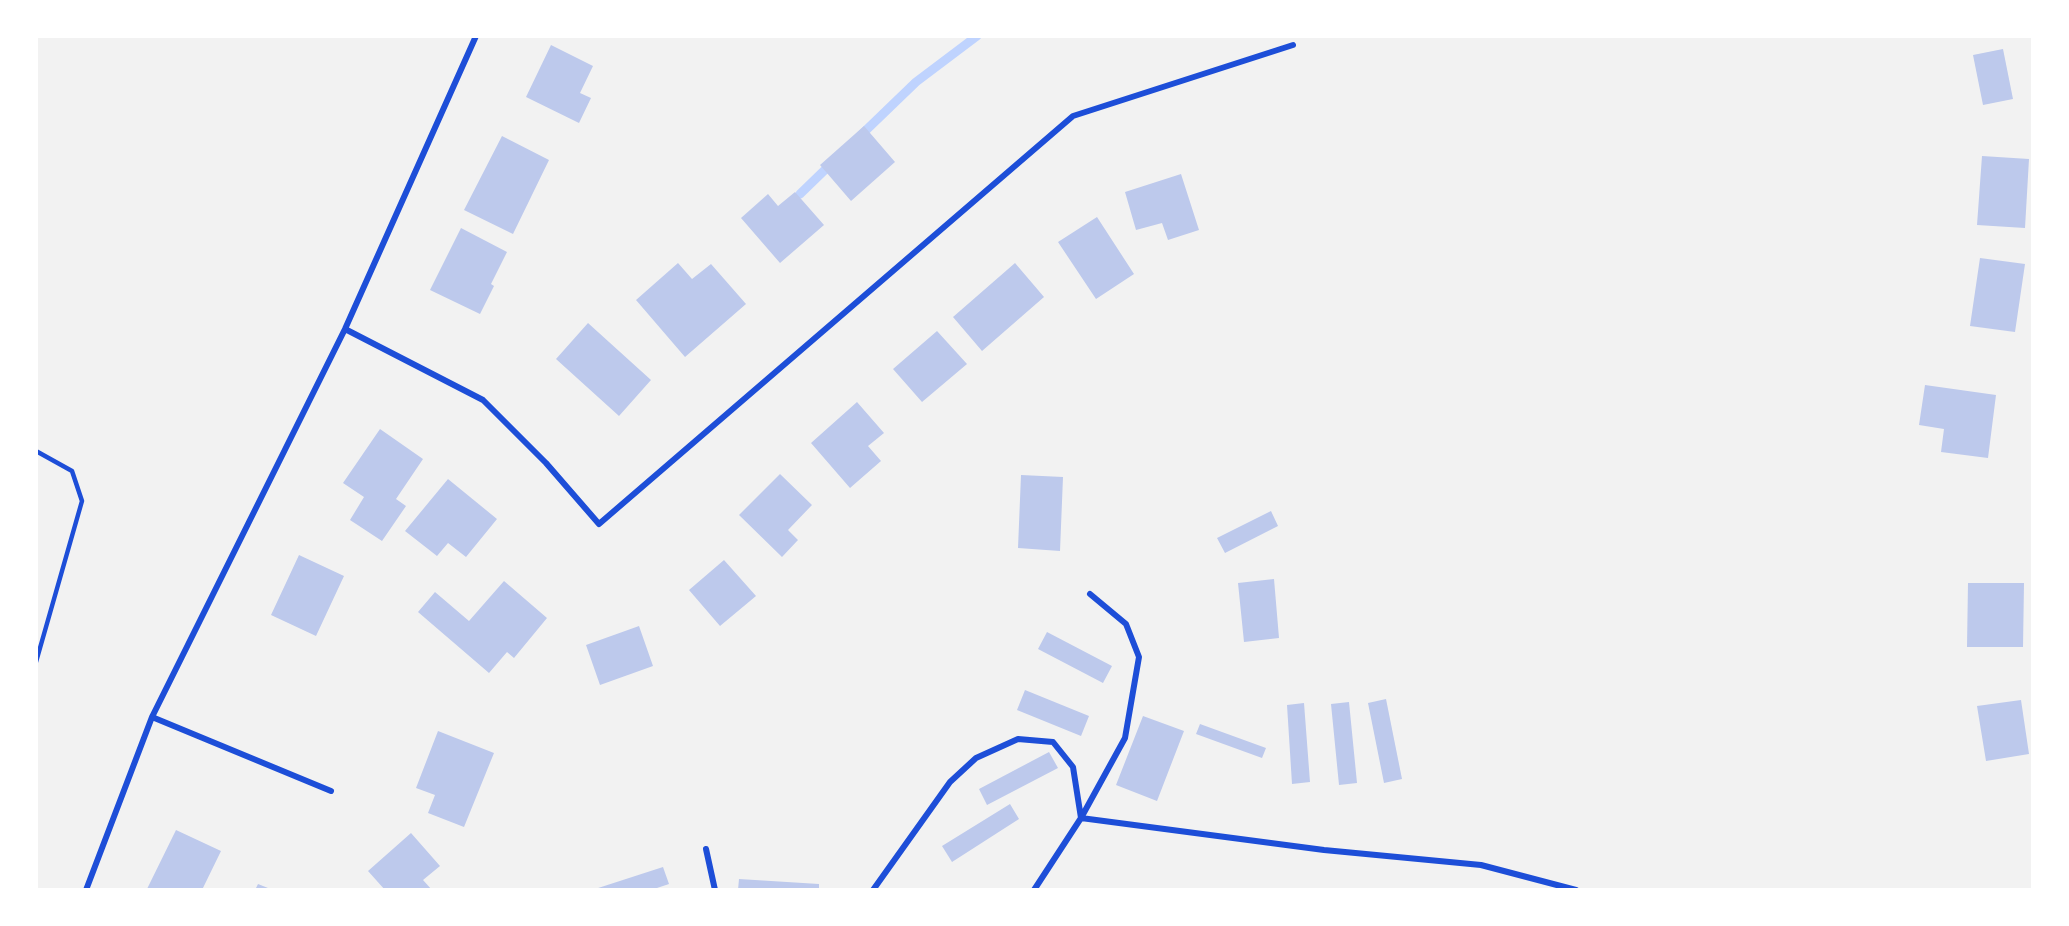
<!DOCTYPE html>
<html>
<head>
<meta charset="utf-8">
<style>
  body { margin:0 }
  #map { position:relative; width:2069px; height:926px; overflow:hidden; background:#f2f2f2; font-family:"Times New Roman",serif }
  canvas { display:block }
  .frame { position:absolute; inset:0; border:38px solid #fff; pointer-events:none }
</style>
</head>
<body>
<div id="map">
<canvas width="2069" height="926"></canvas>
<div class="frame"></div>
</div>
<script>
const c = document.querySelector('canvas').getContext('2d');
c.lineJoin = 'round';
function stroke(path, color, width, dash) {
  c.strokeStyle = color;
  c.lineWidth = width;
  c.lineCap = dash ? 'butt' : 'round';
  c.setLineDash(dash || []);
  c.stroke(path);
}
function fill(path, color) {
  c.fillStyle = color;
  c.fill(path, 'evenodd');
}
const stream = new Path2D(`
  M860,136l56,-54 61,-46
  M800,194l33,-32`);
const building = new Path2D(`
  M551,45l42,21 -13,27 11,5 -12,25 -53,-26z
  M2003,49l10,50 -30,6 -10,-50z
  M864,126l31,36 -44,39 -31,-36z
  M502,136l47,24 -36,74 -49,-24z
  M1982,156l47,3 -4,69 -48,-3z
  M1181,174l18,56 -31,10 -6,-17 -26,7 -11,-38z
  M795,192l29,33 -44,38 -39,-45 27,-24 10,12z
  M1097,217l37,57 -38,25 -38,-57z
  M461,228l46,24 -16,32 3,2 -14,28 -50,-24z
  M1980,258l45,6 -10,68 -45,-6z
  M678,263l14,16 19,-15 35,40 -61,53 -49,-57z
  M1015,263l29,34 -62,54 -29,-34z
  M588,323l63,57 -32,36 -63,-57z
  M937,331l30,33 -45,38 -29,-33z
  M1925,385l71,10 -8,63 -47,-6 3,-23 -25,-4z
  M857,402l27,31 -16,13 13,15 -31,27 -39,-45z
  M380,429l43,30 -27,40 10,7 -24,35 -32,-21 14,-23 -21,-14z
  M780,474l32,31 -24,25 10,10 -16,17 -43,-42z
  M1021,475l42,2 -3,74 -42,-3z
  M448,479l49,40 -31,38 -18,-14 -11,13 -32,-25z
  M1271,511l7,15 -53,27 -8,-15z
  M299,555l45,21 -28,60 -45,-21z
  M724,560l32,36 -36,30 -31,-36z
  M1274,579l5,59 -35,4 -6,-59z
  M504,581l43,37 -33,40 -7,-6 -18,21 -71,-61 17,-20 34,29z
  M1968,583h56l-1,64h-56z
  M639,626l14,40 -53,19 -14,-40z
  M1047,632l65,34 -9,17 -65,-34z
  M1025,690l64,26 -8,20 -64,-26z
  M1386,699l16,80 -18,4 -16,-80z
  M2021,700l8,54 -43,7 -9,-55z
  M1349,702l8,81 -18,2 -8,-81z
  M1304,703l6,79 -18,2 -5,-79z
  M1143,716l41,15 -27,70 -41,-16z
  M1200,724l66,24 -4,10 -66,-24z
  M438,731l56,22 -30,74 -36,-14 7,-18 -19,-7z
  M1049,752l9,16 -71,37 -8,-16z
  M1010,804l9,15 -67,43 -10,-16z
  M176,830l45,21 -19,39h-53l-2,-1z
  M411,833l29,33 -17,14 9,10h-47l-17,-19z
  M663,867l6,17 -18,6h-59z
  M739,879l80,5v6h-81z
  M258,884l15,6h-18z`);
const service = new Path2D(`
  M36,451l36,20 10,30 -46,161`);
const minor = new Path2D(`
  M345,329l138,71 63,63 53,61 474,-408 220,-71
  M152,717l179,74
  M1081,818l243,32 157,15 95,25
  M706,849l9,41
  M86,890l66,-173 193,-388 131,-293
  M873,890l77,-108 26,-24 42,-19 35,3 20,25 8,51
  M1034,890l47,-72 44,-80 14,-81 -13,-33 -36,-30`);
stroke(stream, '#bfd3fe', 9);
fill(building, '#bdc9ec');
stroke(service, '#1d4ed8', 4.5);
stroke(minor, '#1d4ed8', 6);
</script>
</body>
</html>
